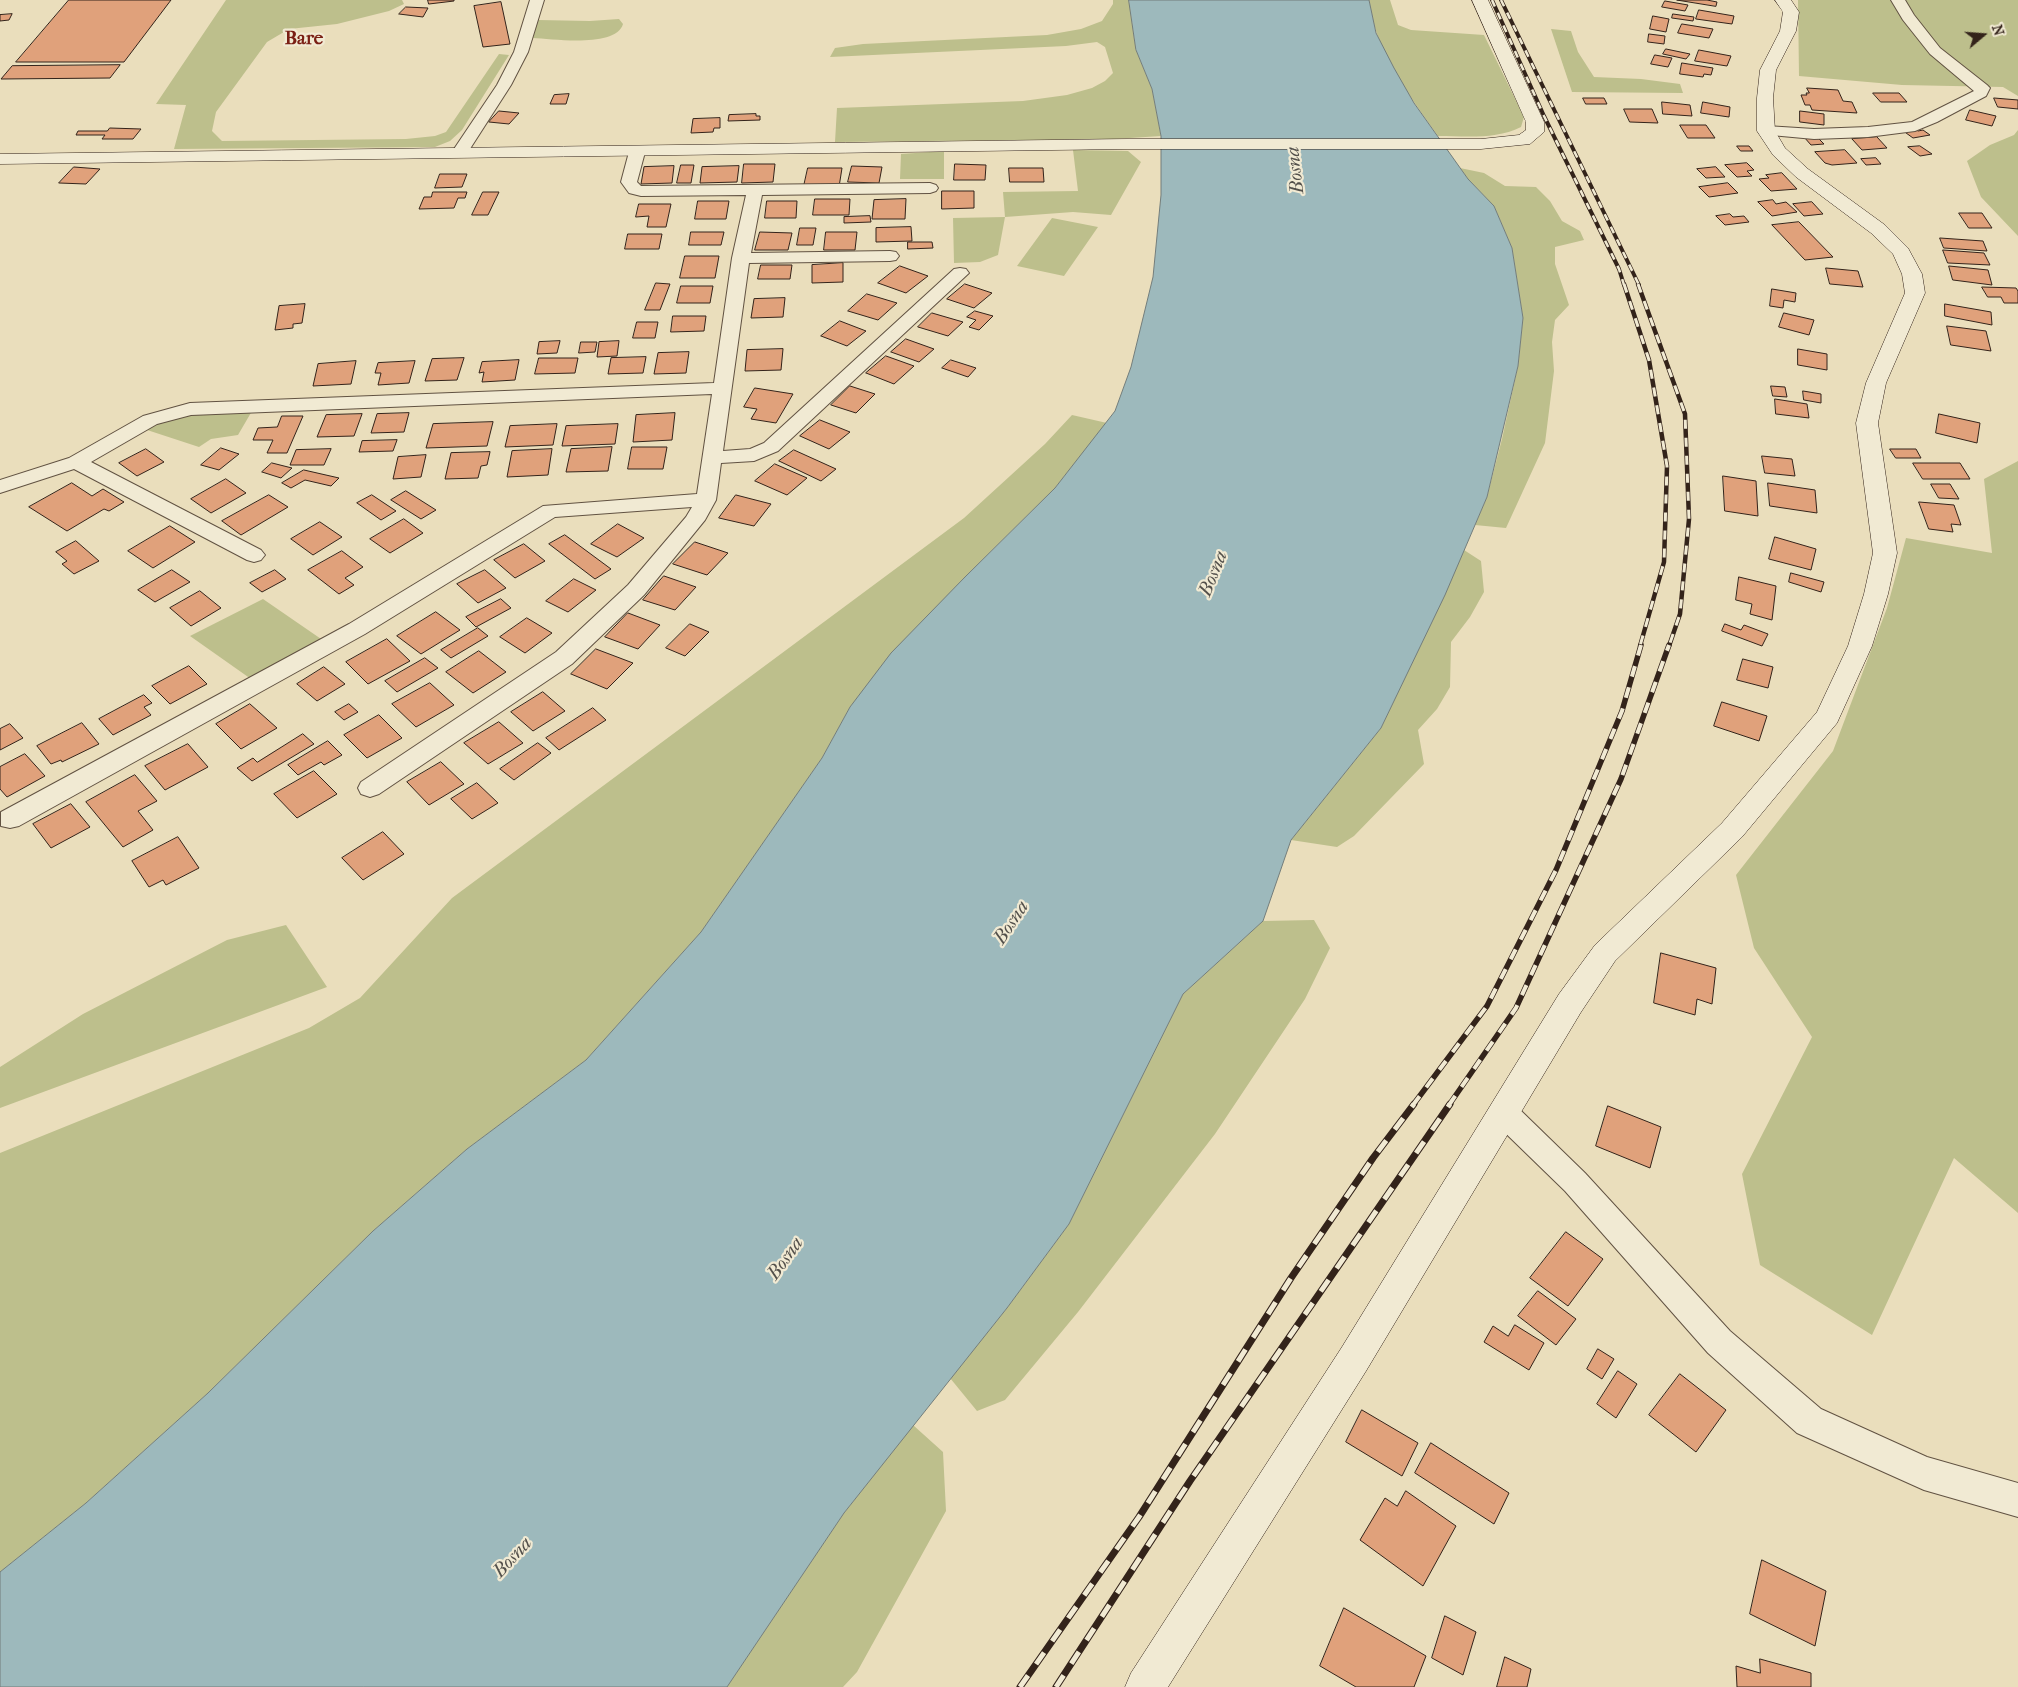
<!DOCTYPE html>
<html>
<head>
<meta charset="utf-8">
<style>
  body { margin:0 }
  #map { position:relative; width:2018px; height:1687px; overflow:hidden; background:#eadebc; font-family:"IM FELL French Canon",serif }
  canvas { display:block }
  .north { position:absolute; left:1958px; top:10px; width:50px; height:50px; -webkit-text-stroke:4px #f1ead3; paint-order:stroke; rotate:72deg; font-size:14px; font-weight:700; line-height:20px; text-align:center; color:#33231a }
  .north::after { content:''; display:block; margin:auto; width:18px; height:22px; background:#33231a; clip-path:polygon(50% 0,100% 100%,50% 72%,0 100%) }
</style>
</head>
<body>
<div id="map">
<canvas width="2018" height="1687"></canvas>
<div class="north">N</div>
</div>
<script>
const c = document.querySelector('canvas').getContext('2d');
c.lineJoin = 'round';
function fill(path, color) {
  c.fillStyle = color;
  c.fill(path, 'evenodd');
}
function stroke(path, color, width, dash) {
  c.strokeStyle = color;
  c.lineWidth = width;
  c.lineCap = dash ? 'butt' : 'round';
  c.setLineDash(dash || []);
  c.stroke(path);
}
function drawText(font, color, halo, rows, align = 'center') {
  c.font = font + ' "IM FELL French Canon",serif';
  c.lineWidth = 4.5;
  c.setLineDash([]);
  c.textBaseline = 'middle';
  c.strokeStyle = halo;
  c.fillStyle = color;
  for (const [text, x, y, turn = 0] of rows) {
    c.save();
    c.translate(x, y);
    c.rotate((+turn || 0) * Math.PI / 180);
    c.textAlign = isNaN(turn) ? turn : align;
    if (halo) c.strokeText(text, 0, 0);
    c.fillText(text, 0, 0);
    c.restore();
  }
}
const green = new Path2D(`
  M226,0h176l2,4 -15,7 -52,13 -48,5 -22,13 -51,70 -4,19 10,10 184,-2 29,-3 11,-4 53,-78 10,1 -47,75 -12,11 -15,6 -261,2 12,-44 -30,-1z
  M1113,0h16l7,50 16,39 9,47 -47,3 -279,3 2,-34 186,-7 44,-6 25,-7 13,-7 8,-8 -8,-26 -8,-5 -31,4 -236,11 5,-9 28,-4 184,-9 34,-6 21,-8 11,-17z
  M1369,0h21l8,25 13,5 73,5 40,82 -3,10c-26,13 -56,9 -83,9 -23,-32 -47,-65 -61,-102 -4,-11 -6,-23 -8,-34z
  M1798,0h220v96l-15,-9 -101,-2 -103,-9z
  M619,19l4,5c-7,24 -69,15 -90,14l5,-18 52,1z
  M1551,29l20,2 7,21 16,25 47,2 39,5 3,9 -111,-1z
  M2018,130v106l-37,-39 -14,-36 23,-16 24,-10z
  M1073,150l55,1 13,11 -30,53 -38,-3 -68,5 -7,38 -18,7 -26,1 -1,-45 52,-1 -2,-25 75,-1z
  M944,151v28h-44l1,-25z
  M1460,168l24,5 21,13 31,1 14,14 12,20 18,10 4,9 -29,7v17l14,41 -14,15 -3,22 2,29 -9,72 -39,85 -31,-3 12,-28 15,-58 16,-73 5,-48 -11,-70 -18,-42 -26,-27z
  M1052,218l46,9 -34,49 -47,-10z
  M252,411l-14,24 -27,4 -12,8 -58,-19 49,-14z
  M1072,415l35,8 -52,65 -90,89 -115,130 -28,51 -121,174 -115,128 -119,89 -94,82 -165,162 -122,110 -86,69v-419l309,-125 51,-30 92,-100 512,-380 81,-74z
  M2018,461v752l-64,-55 -82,177 -112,-70 -18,-91 70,-137 -58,-89 -18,-73 97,-124 54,-143 19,-70 86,15 -8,-74z
  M1464,550l17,11 3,31 -14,25 -19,25 -1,45 -13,22 -19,21 6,34 -70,72 -17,11 -46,-7 90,-112z
  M263,599l61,42 -73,38 -61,-43z
  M1314,920l16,28 -25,51 -90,135 -137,178 -73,88 -28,11 -27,-33 57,-70 62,-84 114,-230 80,-73z
  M286,925l41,62 -327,121v-41l83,-53 144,-74z
  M913,1425l30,27 3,59 -89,161 -14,15h-116l117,-174z`);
const water = new Path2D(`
  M1129,0h240l7,33 18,35 20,35 54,76 26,27 18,42 11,70 -5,48 -31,131 -42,98 -64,133 -90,112 -28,81 -80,73 -114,230 -62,84 -163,205 -117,174h-727v-115l86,-69 122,-110 165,-162 94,-82 119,-89 115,-128 121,-174 28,-51 41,-54 74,-76 90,-89 60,-77 16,-44 22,-90 8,-82v-59l-9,-47 -16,-39z`);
const building = new Path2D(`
  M69,0h102l-47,62h-108z
  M428,0h26v1l-25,3z
  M1677,0h30l10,2 -1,4z
  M1665,1l23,4 -3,6 -23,-4z
  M501,2l9,42 -27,3 -9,-41z
  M406,7l22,1 -5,9 -24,-3z
  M1699,10l35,6 -2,8 -36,-5z
  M12,14l-3,6 -9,1v-6z
  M1673,14l21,3 -1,4 -21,-3z
  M1653,16l16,3 -3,13 -16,-3z
  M1682,24l31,5 -4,9 -31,-5z
  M1649,34l16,2 -1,8 -16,-2z
  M1666,49l24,5 -4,5 -23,-5z
  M1699,50l32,6 -4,10 -32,-5z
  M1655,55l17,3 -4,9 -17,-3z
  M1682,63l31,5 -2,7 -7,-1 -1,3 -23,-3z
  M120,65l-10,13 -109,1 11,-13z
  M1807,88l31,2 5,11 9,1 5,11 -45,-3 -2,-5h-5l-4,-10h6l-1,-2h3z
  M1873,93h26l8,9h-26z
  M569,94l-3,10h-16l4,-9z
  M1583,98h21l3,6h-21z
  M1994,98l24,2v9l-20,-2z
  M1662,102l28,3 2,11 -29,-2z
  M1703,102l27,5 -1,10 -28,-4z
  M1624,109h28l6,14 -28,-1z
  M1970,110l26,6 -4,10 -26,-6z
  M499,111l20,2 -10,11 -20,-2z
  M1800,111l24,3v11l-24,-3z
  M756,114v2h4v4l-32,1 1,-6z
  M720,118v10h-6l-1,4 -22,1 2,-14z
  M1680,125h26l9,13h-27z
  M110,128l31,1 -8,10h-31l3,-4h-29l2,-4h29z
  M1914,128l4,3 5,-1 7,5 -17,3 -11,-8z
  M1816,136l8,8 -13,1 -7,-8z
  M1877,137l10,11 -25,2 -10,-11z
  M1737,146h12l4,5h-12z
  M1920,146l12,8 -12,2 -12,-9z
  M1845,150l12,13 -25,2 -7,-2 -10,-11z
  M1876,158l5,6 -15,1 -5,-6z
  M1747,163l7,7 -7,1 5,5 -15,1 -12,-12z
  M744,164h31l-2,18 -31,1z
  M955,164l31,1 -1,15h-31z
  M681,165h13l-3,18h-14z
  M674,166l-2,17 -31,1 3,-17z
  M739,166l-2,16 -37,1 2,-16z
  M852,166l30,1 -3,16 -31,-1z
  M74,167l26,2 -14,15 -27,-1z
  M1716,167l9,10 -19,1 -9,-9z
  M808,168h34l-3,19 -35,-1z
  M1009,168h34l1,14h-34z
  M1782,173l15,16 -26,2 -12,-12 10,-1 -3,-3z
  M440,174h27l-5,13 -27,1z
  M1728,183l10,10 -29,4 -10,-10z
  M942,191h32v17l-32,1z
  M433,192h34l-2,6h-7l-4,10 -35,1 5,-12h7z
  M483,192h16l-11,23h-16z
  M815,199h35l-1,16h-36z
  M906,199l-1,20h-33l2,-19z
  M1773,200l3,4 10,-2 11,10 -25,4 -14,-14z
  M698,201h31l-3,18h-31z
  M767,201h30l-1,17h-31z
  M1812,202l11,12 -19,2 -11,-12z
  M639,204h32l-5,23h-19l2,-11 -13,1z
  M1959,213h23l10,15h-23z
  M1730,214l3,3 11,-1 5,6 -24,3 -9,-9z
  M870,216l1,6 -27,1v-6z
  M1799,222l34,35 -28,3 -33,-35z
  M911,227l1,14 -36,1v-14z
  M800,228h16l-3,17h-16z
  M691,232h33l-3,13h-32z
  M760,232l32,1 -4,17h-33z
  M826,232h31l-2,18h-31z
  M628,234h34l-3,15h-34z
  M1940,238l43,3 4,10 -43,-3z
  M908,242h24l1,6 -25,1z
  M1943,250l41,3 6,12 -42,-2z
  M685,256h34l-4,22h-35z
  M843,263v19l-31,1v-18z
  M761,265h31l-2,14h-32z
  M900,266l28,10 -22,17 -28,-10z
  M1949,266l39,4 4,15 -39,-5z
  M1826,268l32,3 5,16 -33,-3z
  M656,283l14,1 -10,26h-15z
  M965,284l27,9 -18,15 -27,-9z
  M681,286h32l-3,17h-33z
  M1982,287l34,1 2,3v12h-14l-3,-6h-13z
  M1772,289l24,4 -1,9 -11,-2 -1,8 -13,-2z
  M867,294l30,9 -19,17 -30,-9z
  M785,298l-2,19 -32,1 3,-19z
  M305,304l-3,19 -9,1v4l-18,2 4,-24z
  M1945,304l46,8 1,13 -47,-9z
  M975,311l18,5 -14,14 -10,-3 7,-7 -9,-3z
  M932,313l31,9 -15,14 -30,-9z
  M1784,313l30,7 -5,15 -30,-8z
  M673,316h33l-2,15 -33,1z
  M840,321l26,10 -19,15 -26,-10z
  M637,322h21l-3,16h-22z
  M1947,326l39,5 5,20 -40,-6z
  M906,339l28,10 -15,13 -28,-10z
  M560,341l-3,12 -20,1 2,-12z
  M619,341l-2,15 -20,1 2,-15z
  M581,342h16l-2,10 -16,1z
  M783,349l-2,21 -36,1 2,-21z
  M1798,349l29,5v16l-29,-5z
  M689,352l-3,21 -32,1 4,-21z
  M886,356l28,10 -20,18 -28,-11z
  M646,357l-3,16 -35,1 3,-16z
  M464,358l-7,22 -32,1 7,-22z
  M539,358h39l-3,15 -40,1z
  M519,360l-4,20 -33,2 2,-10 -5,1 3,-11z
  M951,360l25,8 -8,9 -26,-9z
  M356,361l-5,23 -38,2 5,-22z
  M415,361l-6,22 -31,2 3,-12h-6l3,-10z
  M850,386l25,8 -19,19 -25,-8z
  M1771,386l14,1 2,10 -14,-1z
  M755,388l38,6 -17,29 -25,-4 6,-10 -13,-2z
  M1803,391l18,3v9l-17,-3z
  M1775,399l32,5 2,14 -33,-4z
  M409,413l-5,19 -33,1 6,-19z
  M675,413l-3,27 -39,2 3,-27z
  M362,414l-8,22 -37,1 9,-22z
  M1939,414l41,9 -3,20 -41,-10z
  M282,416h21l-16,37h-20l6,-13h-20l5,-12 19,-1z
  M820,420l30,12 -21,17 -29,-13z
  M493,422l-6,24 -61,2 7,-24z
  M557,424l-4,21 -48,2 5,-21z
  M618,424l-3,20 -53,2 4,-20z
  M397,440l-4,11 -34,1 3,-11z
  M612,447l-4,24 -42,1 5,-23z
  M632,447h35l-4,22h-35z
  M221,448l18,6 -20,16 -18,-5z
  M146,449l18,13 -27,14 -18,-13z
  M331,449l-7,16h-34l6,-15z
  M552,449l-4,26 -41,2 5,-26z
  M1890,449h26l5,9h-25z
  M794,450l42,19 -15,12 -42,-20z
  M490,452l-3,13 -6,1 -3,12 -33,1 6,-26z
  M426,455l-5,22 -28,2 5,-22z
  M1762,456l30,3 3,17 -30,-3z
  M272,463l20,5 -11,10 -19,-6z
  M1913,463h47l10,16h-47z
  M775,464l32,14 -20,17 -32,-14z
  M304,470l35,8 -8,8 -26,-6 -14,8 -9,-5z
  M1723,476l33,5 2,35 -33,-5z
  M226,479l20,14 -35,20 -20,-14z
  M72,483l20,13 11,-7 21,13 -15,9 -5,-2 -37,22 -38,-24z
  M1768,483l47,7 2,23 -47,-7z
  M1931,484h19l9,15 -20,-1z
  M406,491l30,19 -15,9 -30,-19z
  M269,495l19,12 -47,28 -19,-14z
  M372,495l24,16 -15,9 -24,-17z
  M736,495l35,9 -17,22 -35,-8z
  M1919,502l35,3 7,20 -10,-1 2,8 -24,-3z
  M404,519l19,14 -33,20 -20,-14z
  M320,522l22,15 -29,18 -22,-16z
  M618,524l26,14 -27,19 -26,-13z
  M170,526l25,16 -42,26 -25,-17z
  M565,535l46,34 -16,10 -46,-35z
  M1775,537l41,12 -5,21 -42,-11z
  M76,541l23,20 -25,13 -12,-10 5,-3 -11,-9z
  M695,542l33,11 -21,22 -34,-11z
  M524,544l21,17 -30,17 -21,-18z
  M342,551l21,16 -18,11 9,7 -15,9 -31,-24z
  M172,570l18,12 -35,20 -17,-12z
  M275,570l11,9 -24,13 -12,-9z
  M485,570l21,18 -28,15 -21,-19z
  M1791,573l33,9 -3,10 -32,-10z
  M664,576l32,11 -21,23 -32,-10z
  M1739,577l37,9 -4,34 -22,-6 2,-10 -16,-4z
  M574,579l22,11 -28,22 -22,-11z
  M200,591l21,17 -30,18 -21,-18z
  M501,599l10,9 -35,19 -10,-10z
  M436,612l24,18 -39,24 -24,-18z
  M628,613l32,12 -22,24 -33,-12z
  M527,618l25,15 -27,20 -25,-16z
  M690,624l19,8 -24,24 -19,-8z
  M1725,624l16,6 3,-5 24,9 -6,12 -40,-15z
  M478,628l10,8 -37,22 -10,-8z
  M387,639l23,22 -42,23 -22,-22z
  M596,649l37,14 -26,26 -36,-15z
  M479,651l27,21 -33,21 -27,-21z
  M425,658l13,10 -41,24 -12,-11z
  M1743,659l30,8 -5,21 -31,-8z
  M189,666l18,18 -37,20 -18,-18z
  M324,667l21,17 -28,17 -20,-17z
  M430,683l24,22 -38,22 -24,-23z
  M543,692l22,19 -32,20 -22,-19z
  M144,695l8,8 -8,4 7,8 -38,20 -14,-16z
  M1722,702l45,14 -8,25 -45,-15z
  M250,704l27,24 -36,21 -25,-25z
  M349,704l9,8 -14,8 -9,-8z
  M593,708l13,12 -47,30 -13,-12z
  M379,715l23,23 -35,20 -23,-23z
  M499,722l24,21 -35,21 -24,-21z
  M82,723l17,21 -37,18 -1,-2 -10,4 -14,-18z
  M10,724l13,14 -23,12v-21z
  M303,734l11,10 -62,37 -15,-13 16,-10 4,4z
  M328,741l14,14 -18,10 -3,-3 -23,13 -10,-10z
  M538,743l13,10 -37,27 -14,-11z
  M188,744l20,23 -43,23 -20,-24z
  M25,754l20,22 -38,21 -7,-8v-22z
  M441,762l23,22 -35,21 -22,-23z
  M314,771l23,23 -40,24 -23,-24z
  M135,775l22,26 -19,10 15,19 -30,17 -37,-45z
  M477,783l21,20 -26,16 -21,-20z
  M71,804l19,23 -39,21 -18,-24z
  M383,832l21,22 -41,26 -21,-22z
  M178,837l21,31 -33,17 -3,-5 -14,7 -17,-26z
  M1661,953l55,15 -4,36 -15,-5 -2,16 -41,-12z
  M1608,1106l53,21 -11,41 -54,-22z
  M1566,1232l37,27 -35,47 -38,-28z
  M1538,1291l38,28 -20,26 -38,-29z
  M1515,1325l29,18 -15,27 -45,-28 9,-16 15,10z
  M1598,1349l16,10 -12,20 -15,-10z
  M1618,1371l19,13 -21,34 -19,-14z
  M1680,1374l46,36 -30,42 -47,-37z
  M1362,1410l56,33 -16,33 -56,-34z
  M1431,1443l78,50 -15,31 -79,-51z
  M1406,1491l50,35 -33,60 -63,-46 25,-42 12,8z
  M1762,1560l64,31 -11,55 -65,-32z
  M1344,1608l82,48 -12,31h-58l-36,-21z
  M1445,1616l31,16 -13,43 -31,-17z
  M1505,1657l26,12 -4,18h-30z
  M1760,1659l51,14v14h-74l-1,-21 24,7z`);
const street = new Path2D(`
  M530,0h14l-16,52 -17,33 -45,70h-12l-2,-3 45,-67 17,-33z
  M1891,0h14l9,15 26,33 47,37 3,3 -4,8 -49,26 -22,9 -47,6 -54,2 -54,-5 -2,-3 2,-3 6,-2 48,3 54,-2 44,-5 62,-31 -44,-37 -27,-34z
  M637,147l6,2 2,3 -8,30 4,4 289,-3 6,2 2,3 -2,3 -6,2 -168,2 -11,58 139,-2 6,1 3,4 -3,4 -6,1 -141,2 -26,188 27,-2 14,-6 190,-174 6,-1 6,1 3,4 -191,178 -24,10 -33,2 -5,37 -11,20 -61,75 -72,69 -193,130 -9,3 -9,-3 -3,-6 3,-6 195,-130 72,-67 58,-68 6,-10 -137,10 -190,117 -346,192 -9,2 -9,-2v-14l348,-188 194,-118 154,-12 15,-100 -521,21 -34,9 -66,38 170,88 4,5 -4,5 -7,2 -7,-2 -173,-91 -74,24v-13l69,-22 74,-42 47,-13 524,-20 18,-125 14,-63 -105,1 -12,-3 -8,-11 8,-30 2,-3z
  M1504,1101l10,3 71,69 145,158 91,78 106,48 91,26v34l-94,-27 -127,-57 -89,-80 -143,-162 -71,-69 -4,-9 4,-9z`);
const secondary = new Path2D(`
  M1472,0h16l56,122v10l-14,12 -49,5h-354l-1127,15v-10l1127,-15h354l38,-4 7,-5v-8z
  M1775,0h16l8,12 -3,19 -20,39 -3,28 2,33 10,17 23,21 77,56 23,23 14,26 3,19 -39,90 -8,40 19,130 -9,41 -16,52 -35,77 -95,114 -127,124 -34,51 -215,359 -198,316h-43l6,-14 211,-326 217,-353 36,-49 127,-122 95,-111 31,-66 16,-52 9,-41 -17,-130 10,-40 39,-90 -3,-19 -9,-20 -22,-21 -75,-56 -23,-22 -16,-24v-33l3,-28 20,-39 3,-19z`);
const railFar3 = new Path2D(`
  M1492,0l52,116 75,153 5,16
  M1501,0l138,285`);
const railFar2 = new Path2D(`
  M1624,284l25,76 18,106 -3,96 -24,84
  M1638,284l47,130 4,105 -9,95 -11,32`);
const railFar1 = new Path2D(`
  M1413,1105l74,-99 69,-136 66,-159 19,-66
  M1449,1105l67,-97 105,-229 48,-134`);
const rail = new Path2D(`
  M1020,1687l119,-170 152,-239 82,-120 41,-54
  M1056,1687l134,-206 260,-377`);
const farDistrictnames = [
  ["Bare",304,39]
];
const waterNames = [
  ["Bosna",1296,170,-96],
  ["Bosna",1214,574,-68],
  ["Bosna",1012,923,-56],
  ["Bosna",786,1259,-54],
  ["Bosna",513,1558,-47]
];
fill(green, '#bdbf8c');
fill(water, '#9db9bc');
stroke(water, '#737d7b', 1);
fill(building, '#e0a17b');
stroke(building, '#33231a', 1);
stroke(street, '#615242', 2);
stroke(secondary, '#33231a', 1);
fill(street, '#f1ead3');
fill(secondary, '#f1ead3');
stroke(railFar3, '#33231a', 4);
stroke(railFar2, '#33231a', 4.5);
stroke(railFar1, '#33231a', 5.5);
stroke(rail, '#33231a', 7);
stroke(railFar3, '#f1ead3', 2.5, [7]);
stroke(railFar2, '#f1ead3', 3, [9]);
stroke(railFar1, '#f1ead3', 4, [11]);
stroke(rail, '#f1ead3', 5, [14]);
drawText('bold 19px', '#7a1f14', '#f1ead3', farDistrictnames);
drawText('italic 19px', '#53504b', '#f1ead3', waterNames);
</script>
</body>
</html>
